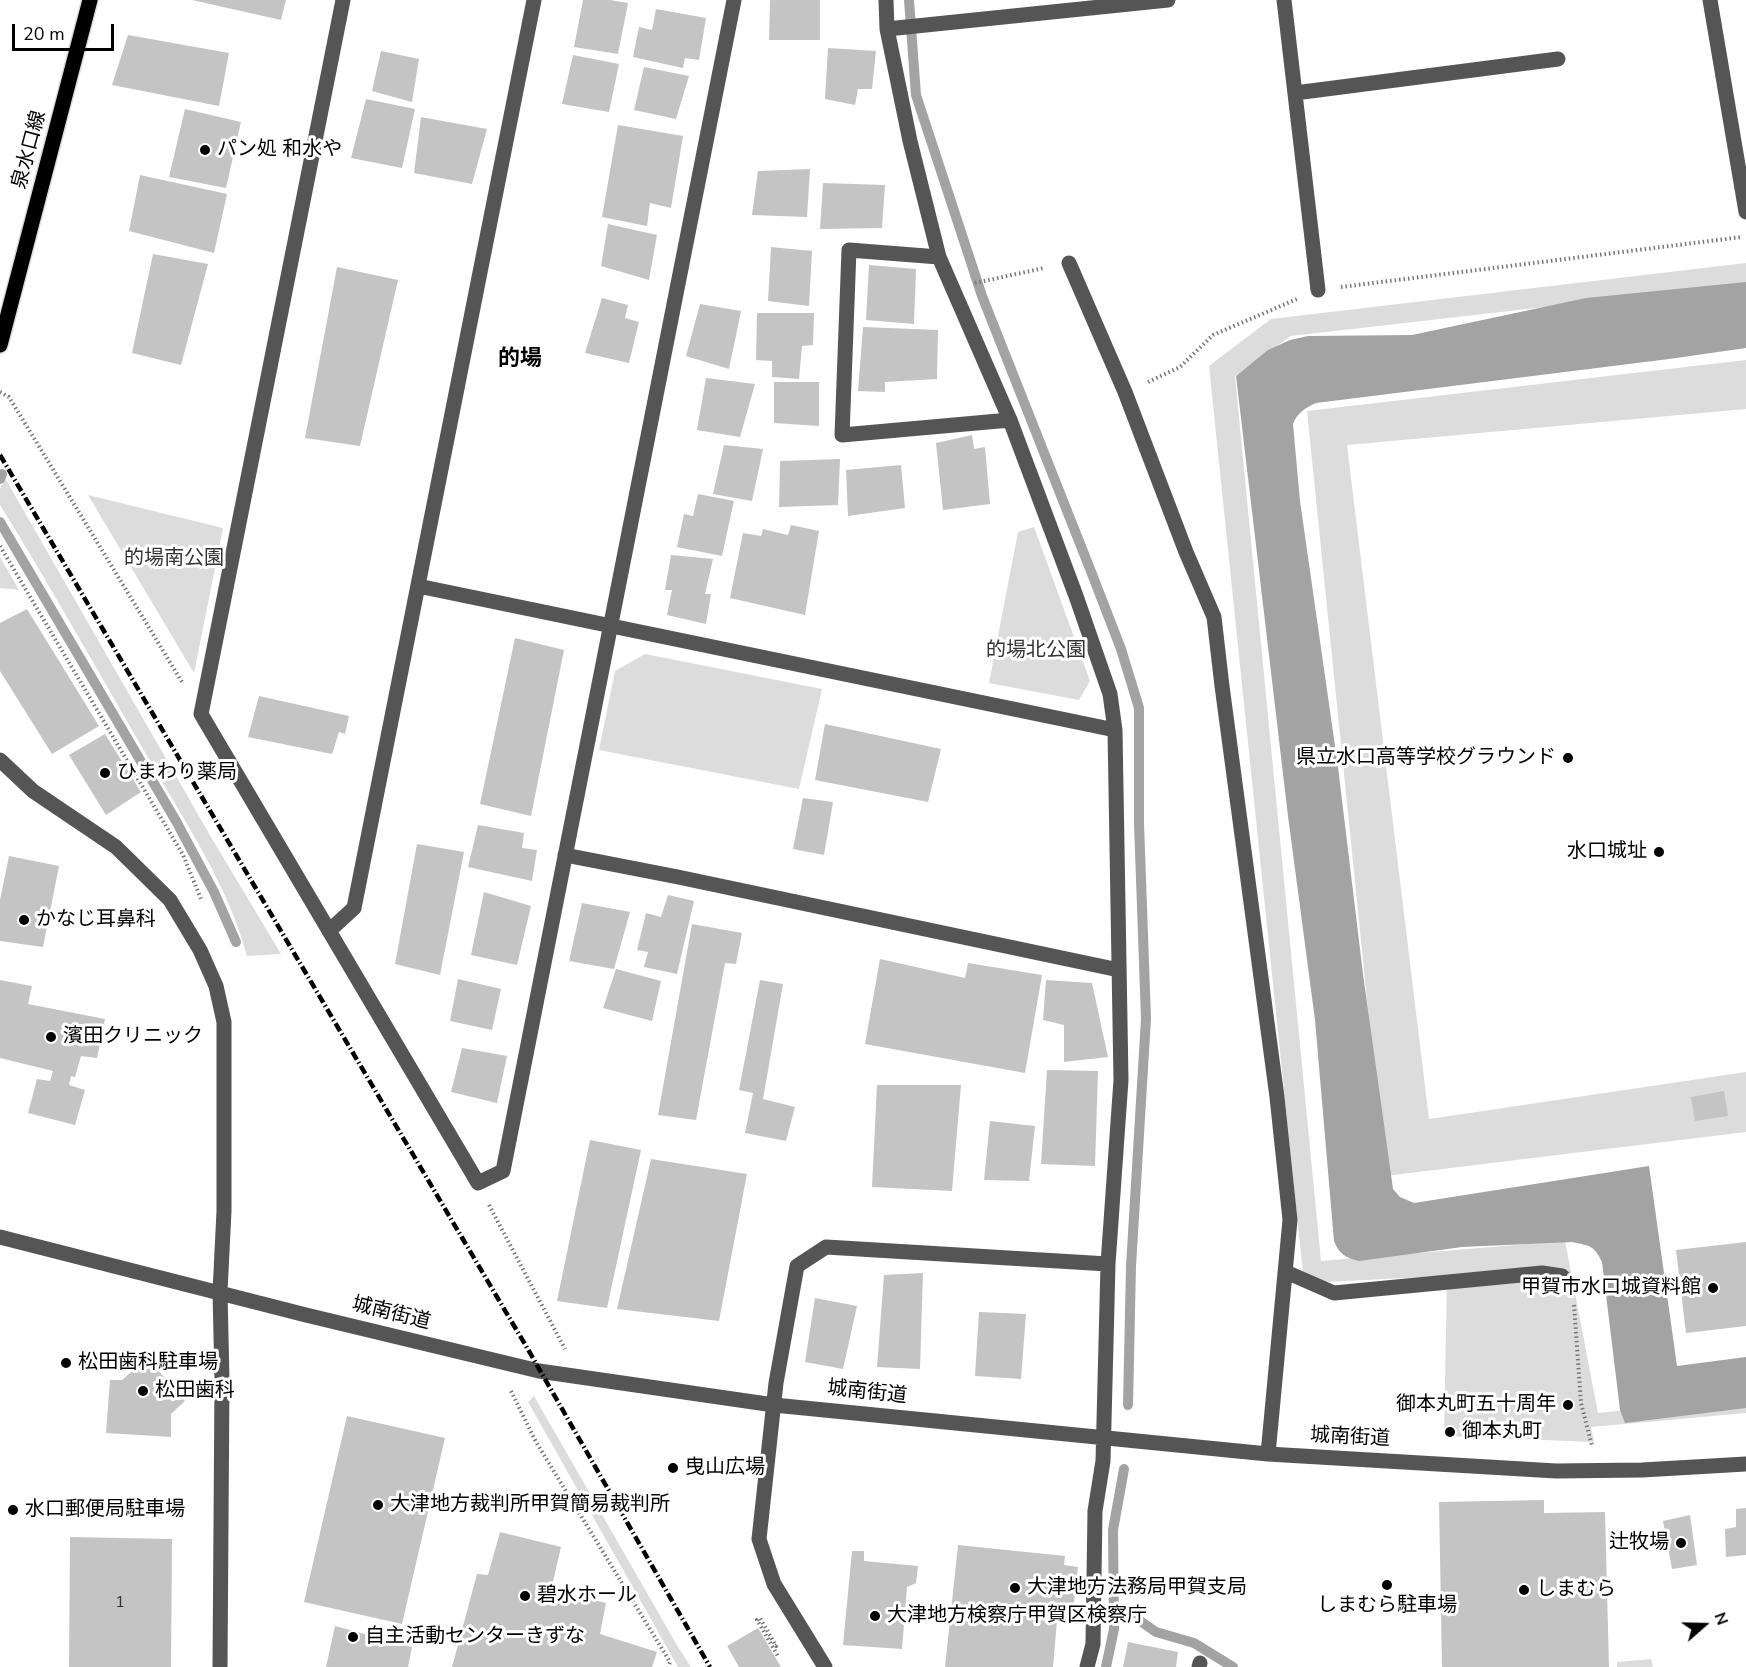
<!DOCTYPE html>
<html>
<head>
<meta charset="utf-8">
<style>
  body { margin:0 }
  #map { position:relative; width:1746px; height:1667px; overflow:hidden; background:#fff; font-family:"Nunito Sans",sans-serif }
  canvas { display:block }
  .north { position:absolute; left:1674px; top:1595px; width:60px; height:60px; -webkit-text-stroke:4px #fff; paint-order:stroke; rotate:70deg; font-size:16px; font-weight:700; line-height:24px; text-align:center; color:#000 }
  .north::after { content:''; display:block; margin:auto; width:21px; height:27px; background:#000; clip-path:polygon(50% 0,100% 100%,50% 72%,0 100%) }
  .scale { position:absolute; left:12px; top:24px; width:102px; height:27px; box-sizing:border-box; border:3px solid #000; border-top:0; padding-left:8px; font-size:18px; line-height:21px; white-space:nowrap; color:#000; -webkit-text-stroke:4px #fff; paint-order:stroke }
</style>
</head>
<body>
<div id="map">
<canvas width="1746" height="1667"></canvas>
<div class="north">N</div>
<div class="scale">20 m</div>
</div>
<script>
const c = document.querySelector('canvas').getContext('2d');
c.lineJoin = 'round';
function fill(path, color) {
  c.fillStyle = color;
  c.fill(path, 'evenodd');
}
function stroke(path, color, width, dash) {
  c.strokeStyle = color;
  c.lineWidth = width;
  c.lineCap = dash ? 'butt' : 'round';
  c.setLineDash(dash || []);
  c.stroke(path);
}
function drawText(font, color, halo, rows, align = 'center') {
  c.font = font + ' "Nunito Sans","Noto Sans JP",sans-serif';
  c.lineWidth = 6;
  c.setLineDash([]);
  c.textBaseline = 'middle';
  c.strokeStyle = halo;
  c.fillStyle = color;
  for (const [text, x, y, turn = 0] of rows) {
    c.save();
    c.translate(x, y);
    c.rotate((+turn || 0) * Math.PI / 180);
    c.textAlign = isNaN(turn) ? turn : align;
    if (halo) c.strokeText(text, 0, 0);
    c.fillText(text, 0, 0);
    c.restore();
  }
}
const green = new Path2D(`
  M1746,263v21l-455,52 -56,40 86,885 244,-20 33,172 148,-15v15l-155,14 3,15 -150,-6 3,-160 -143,7 -95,-917 62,-47z
  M1746,360v49l-399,36 82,674 317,-47v60l-361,44 -78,-765z
  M5,478l206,359 70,117 -34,2c-19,-71 -61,-132 -97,-195 -50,-86 -98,-172 -150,-256v-16z
  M88,495l135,33 -29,145z
  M1034,527l56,154 -11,19 -90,-17 29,-151z
  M0,557l19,33 -19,-2z
  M645,654l177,35 -23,100 -200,-39 16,-79z
  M534,1396l144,251 13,20h-13l-150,-265z
  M1651,1659l2,8h-36v-5z`);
const water = new Path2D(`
  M1746,282v66l-77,11 -353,44c-11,5 -18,9 -23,21l7,77 38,266 25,207 30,215 7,8 14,6 235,-37 28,200 69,-9v51l-121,15 -5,-13 -18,-148c-8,-17 -12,-16 -30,-20l-110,5 -103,14c-13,-3 -20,-7 -25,-20l-19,-221 -27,-204 -52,-440 32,-26 22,-10 18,-4 104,-1 174,-37z`);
const stream = new Path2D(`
  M909,0l7,95 66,201 110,278 29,75 18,59v115l7,196 -15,247 -3,139
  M0,479l2,-5
  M0,522l176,299 38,71 22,50
  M1114,1608l12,3 30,21 38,11 39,24
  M1106,1667l8,-38 -1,-99 11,-61`);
const building = new Path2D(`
  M192,0h94l-5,20z
  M583,0h27l18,3 -10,51 -44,-7z
  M770,0h50v40h-51z
  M656,9l50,9 -7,42 -14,-2 -2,10 -50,-11 6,-30 13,3z
  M128,35l101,18 -10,53 -107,-21z
  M828,48l48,3 -4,38h-14l-3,16 -30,-6z
  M381,51l38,8 -7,43 -40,-11z
  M573,55l46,9 -10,48 -47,-8z
  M644,67l45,9 -13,43 -42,-9z
  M366,99l49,10 -13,59 -51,-10z
  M185,109l56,13 -15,66 -57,-11z
  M421,117l66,12 -15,55 -58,-11z
  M618,125l65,11 -12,72 -21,-5 -3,23 -45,-9z
  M810,169l-3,48 -55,-2 6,-44z
  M140,175l87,19 -13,59 -85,-22z
  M823,183l62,2 -3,43 -62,1z
  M608,224l49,11 -8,45 -48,-14z
  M771,247l41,4 -3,55 -41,-5z
  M153,254l55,10 -27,101 -49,-12z
  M869,265l47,4 -2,55 -48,-4z
  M337,267l61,13 -38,166 -55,-8z
  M602,298l26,7 -3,13 14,4 -10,41 -44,-10z
  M700,304l41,7 -12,58 -43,-13z
  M757,313h57l-1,32 -11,1 -3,33 -27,-2v-16l-16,-1z
  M863,327l75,3 -1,49 -52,3v10l-27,-1z
  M706,378l49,6 -15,53 -43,-7z
  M774,382h45v44l-45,-3z
  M972,435l2,14 11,-2 5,57 -47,6 -7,-67z
  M724,445l39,4 -11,52 -39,-7z
  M840,459l-2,46 -59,2 1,-46z
  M901,465l4,43 -57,8 -2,-46z
  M698,494l36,7 -12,55 -45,-9 7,-33 9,2z
  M791,525l28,6 -14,84 -75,-17 13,-65 18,3 2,-7 25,6z
  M671,555l42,4 -8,35h6l-5,30 -39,-9 5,-25h-7z
  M27,609l72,117 -47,28 -52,-83v-48z
  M515,638l49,12 -33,166 -51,-12z
  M259,696l90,20 -4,18 -6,-2 -7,22 -84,-17z
  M825,724l116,25 -13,53 -113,-22z
  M105,734l36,58 -35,23 -37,-60z
  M803,798l30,4 -9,53 -31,-6z
  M478,825l46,8 -2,15 15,2 -5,31 -64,-14z
  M417,844l47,8 -24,123 -45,-11z
  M9,856l50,10 -16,81 -43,-6v-41z
  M484,892l47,14 -14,59 -46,-10z
  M668,895l26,6 -17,73 -33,-7 4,-15 -11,-2 9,-37 15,4z
  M582,903l48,9 -16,57 -45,-8z
  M692,924l50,9 -6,31 -11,-1 -29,157 -38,-5z
  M880,959l85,19 3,-15 74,12 -17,98 -160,-29z
  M616,969l45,12 -9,40 -49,-13z
  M458,979l43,10 -9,41 -42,-9z
  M0,980l32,6 -4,18 77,15 -8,39 -16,-2 -6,21 -4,-1 -2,9 16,5 -10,35 -47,-12 9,-34 13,2 3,-10 -53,-13z
  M760,980l23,4 -20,115 32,8 -9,34 -41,-8 8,-40 -14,-3z
  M1046,980l46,3 16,74 -44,5v-37l-21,-5z
  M462,1048l45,8 -10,47 -46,-11z
  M1047,1070l51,1 -3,95 -54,-2z
  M877,1085h84l-9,106 -80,-4z
  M1724,1091l4,25 -33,5 -4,-24z
  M990,1121l45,5 -6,55 -45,-1z
  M590,1140l51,10 -34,158 -50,-7z
  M651,1159l96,15 -28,147 -102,-12z
  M1746,1242v84l-60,7 -10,-83z
  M923,1273l-3,96 -43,-2 7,-92z
  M815,1298l42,8 -14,63 -38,-7z
  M979,1312l47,2 -5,65 -46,-3z
  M147,1358l38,43 -14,13v23l-65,-4 4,-53h12z
  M347,1416l98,22 -43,186 -98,-22z
  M1544,1500v13l61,-1 4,155h-167l-3,-165z
  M1746,1508v47l-20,2 -1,-28 11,-2v-18z
  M1690,1515l7,50 -25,4 -9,-48z
  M500,1532l61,15 -10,43 55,13 -6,31 57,18 -5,15h-200l25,-93 11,1z
  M70,1537l102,2 -1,128h-102z
  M958,1545l107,11 -1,9 14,2 -5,43 -15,-1 -5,58h-108z
  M852,1551h12v10l54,5 -2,17 -9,4 -5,62 -59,-4z
  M335,1626l77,21 -4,20h-82z
  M758,1628l17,29 6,10h-42l-12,-21z
  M1128,1642l50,10 -2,15h-53z`);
const path = new Path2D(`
  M975,283l69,-15
  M1341,287l401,-50
  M1148,382l32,-15 33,-32 84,-36
  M0,392l9,5 173,285
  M0,546l183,309 18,44
  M489,1205l76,144
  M1574,1305l7,98 11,43
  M511,1391l25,51 134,220 -2,5
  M777,1645l-1,1 -16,-28 -3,2 21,36`);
const minor = new Path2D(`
  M343,0l-142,714 277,469 25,-12 231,-1171
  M886,0l1,29 23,112 29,116 71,163 66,176 34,98 5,36 6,350 -13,184 -5,197 -8,50 -2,133 -6,23
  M1284,0l34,290
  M1710,0l36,212
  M887,29l281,-29
  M1295,93l263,-34
  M939,257l-90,-7 -7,185 168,-15
  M1069,263l56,129 61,160 28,65 8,69 55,411 13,123 -22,234
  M418,586l697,144
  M0,760l33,31 83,56 54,53 30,50 16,36 8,36v189l-4,81 2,88 -2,287
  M565,855l113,22 441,93
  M329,931l25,-23 180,-908
  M0,1237l306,78 233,56 235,34 494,49 288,17 86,-1 104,-6
  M1286,1272l48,21 208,-20 20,3 7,7
  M825,1667l-51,-83 -15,-45 17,-156 21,-117 29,-19 282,17
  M1199,1667l1,-4`);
const major = new Path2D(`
  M0,345l90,-345`);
const rail = new Path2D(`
  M0,455l526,891 184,321`);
const markers = [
  [205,150,6,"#000"],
  [1568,758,6,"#000"],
  [105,773,6,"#000"],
  [1659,852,6,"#000"],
  [24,920,6,"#000"],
  [51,1037,6,"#000"],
  [1713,1288,6,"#000"],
  [66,1363,6,"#000"],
  [143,1391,6,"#000"],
  [1568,1405,6,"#000"],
  [1450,1432,6,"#000"],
  [673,1468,6,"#000"],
  [378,1505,6,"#000"],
  [13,1510,6,"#000"],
  [1681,1543,6,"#000"],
  [1387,1585,6,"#000"],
  [1015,1588,6,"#000"],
  [1524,1590,6,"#000"],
  [525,1596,6,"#000"],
  [875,1616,6,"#000"],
  [353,1637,6,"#000"]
];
const numberNames = [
  ["1",120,1603]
];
const streetNames = [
  ["泉水口線",30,150,-75],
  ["城南街道",391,1314,14],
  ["城南街道",867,1393,6],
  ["城南街道",1350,1438,3]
];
const poiNames = [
  ["パン処 和水や",217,150],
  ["県立水口高等学校グラウンド",1556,758,"right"],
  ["ひまわり薬局",117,773],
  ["水口城址",1647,852,"right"],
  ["かなじ耳鼻科",36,920],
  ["濱田クリニック",63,1037],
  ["甲賀市水口城資料館",1701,1288,"right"],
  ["松田歯科駐車場",78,1363],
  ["松田歯科",155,1391],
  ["御本丸町五十周年",1556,1405,"right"],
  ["御本丸町",1462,1432],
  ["曳山広場",685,1468],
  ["大津地方裁判所甲賀簡易裁判所",390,1505],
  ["水口郵便局駐車場",25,1510],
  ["辻牧場",1669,1543,"right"],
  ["大津地方法務局甲賀支局",1027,1588],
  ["しまむら",1536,1590],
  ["碧水ホール",537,1596],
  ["しまむら駐車場",1387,1606,"center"],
  ["大津地方検察庁甲賀区検察庁",887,1616],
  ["自主活動センターきずな",365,1637]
];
const parkNames = [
  ["的場南公園",174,559],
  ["的場北公園",1036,651]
];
const quarterNames = [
  ["的場",520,360]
];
fill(green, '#dcdcdc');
fill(water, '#a3a3a3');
stroke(stream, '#a3a3a3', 10);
fill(building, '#c4c4c4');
stroke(major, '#dbdbdb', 18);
stroke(path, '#777', 4, [1.5, 3]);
stroke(minor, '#555', 15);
stroke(major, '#000', 15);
stroke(rail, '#000', 4.5, [9, 3, 1.5, 3]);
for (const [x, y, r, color] of markers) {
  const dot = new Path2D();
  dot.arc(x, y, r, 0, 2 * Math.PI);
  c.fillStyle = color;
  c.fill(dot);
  stroke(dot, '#fff', 2);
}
drawText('16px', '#313131', null, numberNames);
drawText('20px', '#000', '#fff', streetNames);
drawText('20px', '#000', '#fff', poiNames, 'left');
drawText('20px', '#333', '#fff', parkNames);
drawText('bold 22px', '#000', '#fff', quarterNames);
</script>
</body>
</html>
